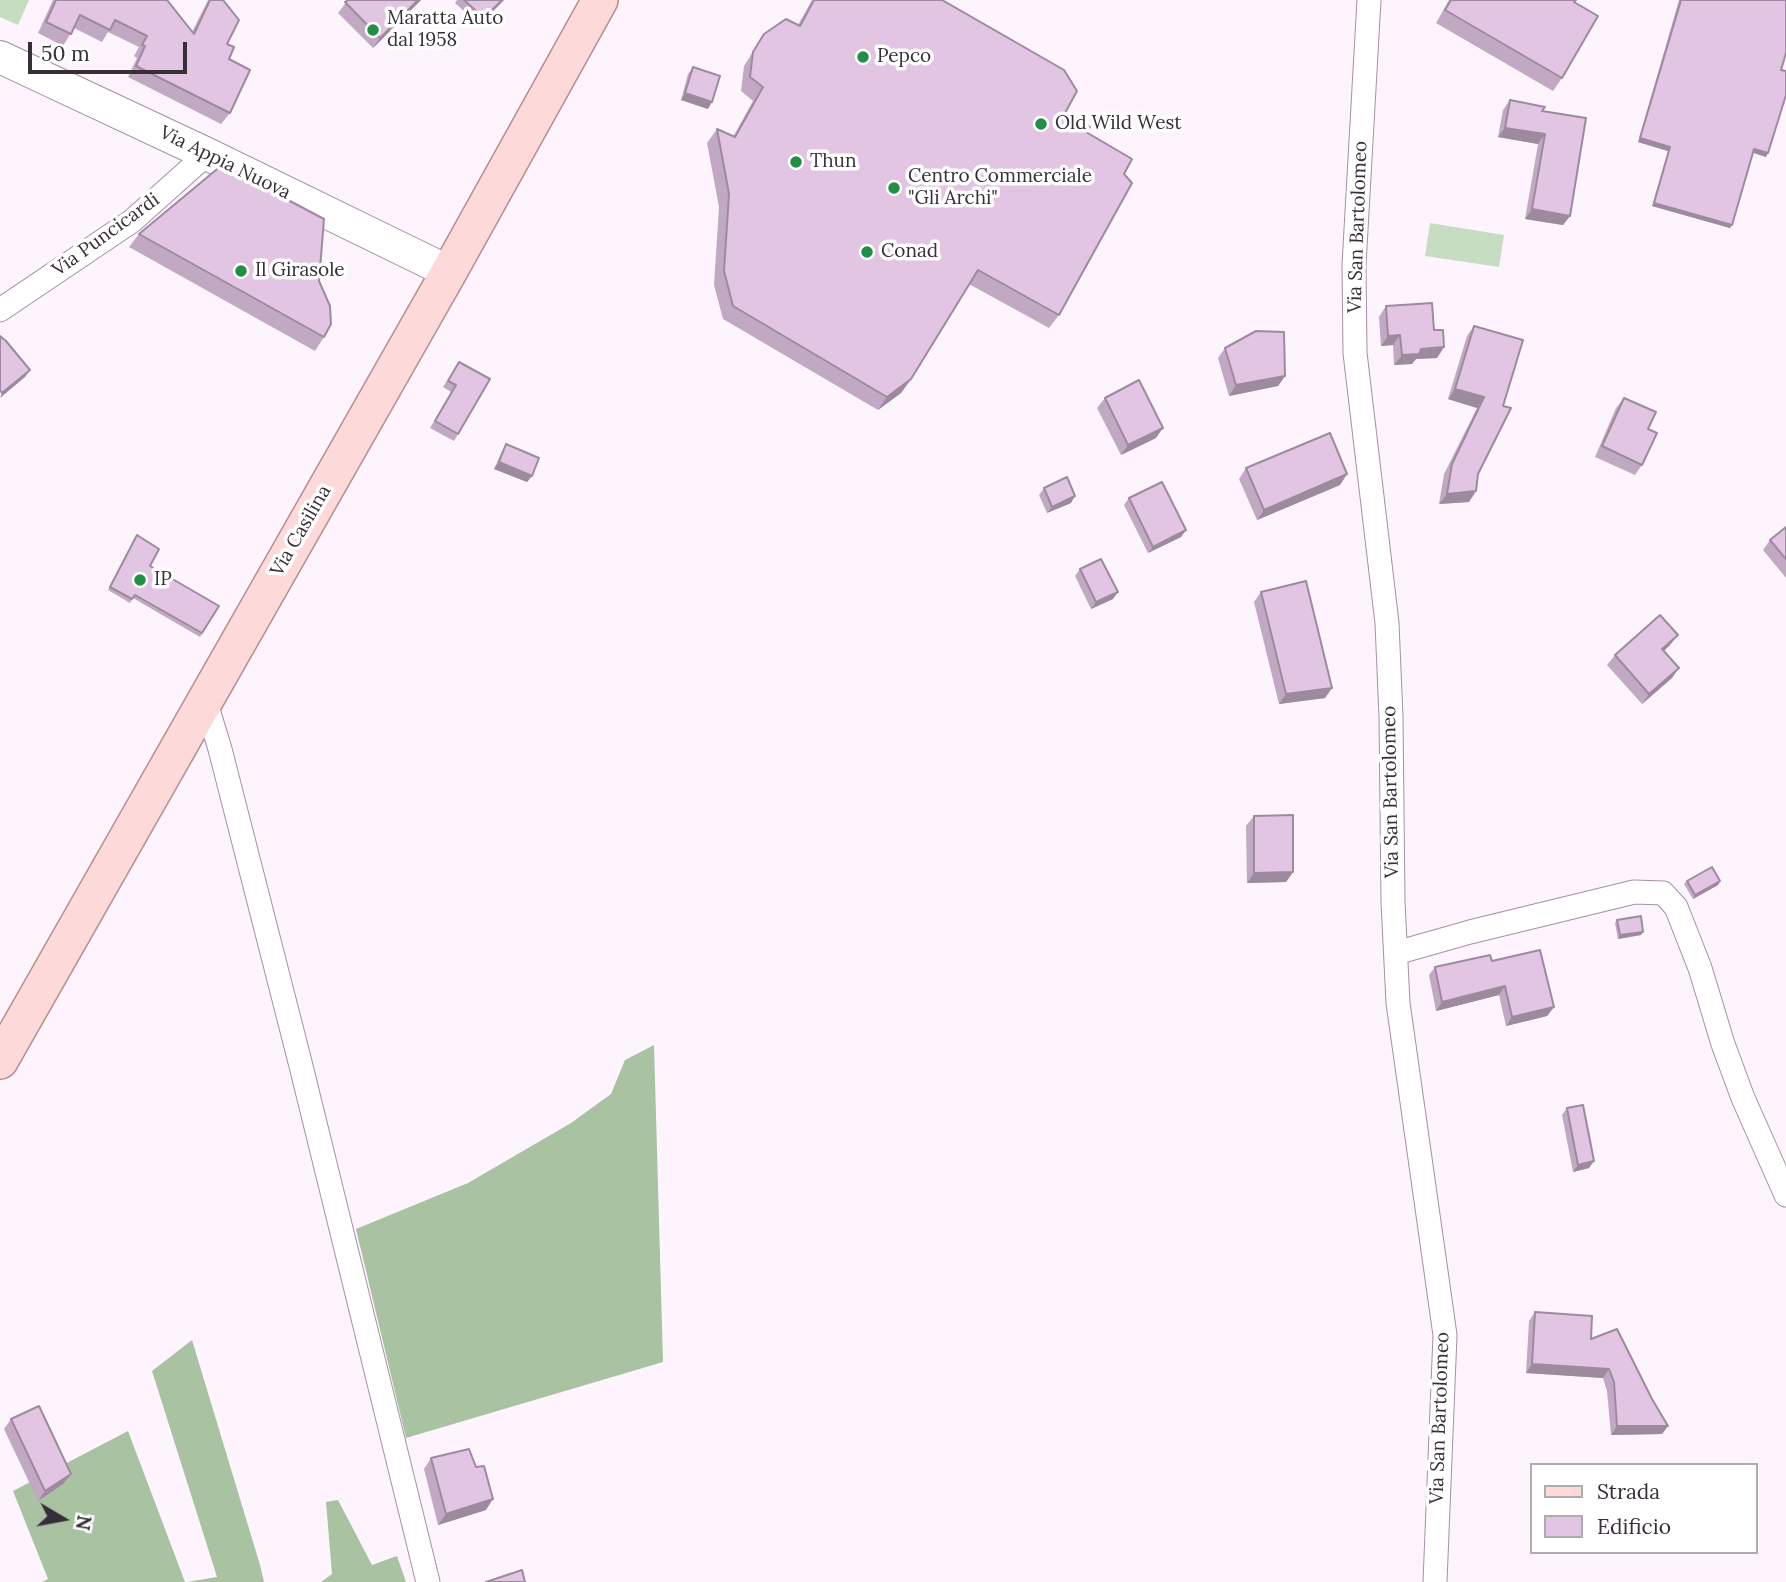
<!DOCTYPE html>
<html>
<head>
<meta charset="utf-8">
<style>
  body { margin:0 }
  #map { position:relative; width:1786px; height:1582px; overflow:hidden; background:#fdf4fe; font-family:Lora,serif }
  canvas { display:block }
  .legend { position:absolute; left:1530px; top:1463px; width:228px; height:91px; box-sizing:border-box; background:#fff; border:2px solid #afacaf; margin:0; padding:9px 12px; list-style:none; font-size:21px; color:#372f38 }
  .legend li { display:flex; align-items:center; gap:14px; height:35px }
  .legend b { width:35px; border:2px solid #afacaf }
  .north { position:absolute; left:28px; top:1484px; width:70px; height:70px; -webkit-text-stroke:5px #fff; paint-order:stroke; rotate:100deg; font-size:19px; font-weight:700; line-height:28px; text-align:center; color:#372f38 }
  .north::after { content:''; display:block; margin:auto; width:24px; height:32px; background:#372f38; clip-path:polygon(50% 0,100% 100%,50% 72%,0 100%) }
  .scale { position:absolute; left:28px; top:42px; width:159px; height:32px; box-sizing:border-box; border:4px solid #372f38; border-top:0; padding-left:9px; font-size:21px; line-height:24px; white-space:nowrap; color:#372f38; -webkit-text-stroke:5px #fff; paint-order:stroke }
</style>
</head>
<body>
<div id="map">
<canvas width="1786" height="1582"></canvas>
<ul class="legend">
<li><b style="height:9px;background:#fed9d9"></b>Strada</li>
<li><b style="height:19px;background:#e2c5e3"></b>Edificio</li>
</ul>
<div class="north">N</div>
<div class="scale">50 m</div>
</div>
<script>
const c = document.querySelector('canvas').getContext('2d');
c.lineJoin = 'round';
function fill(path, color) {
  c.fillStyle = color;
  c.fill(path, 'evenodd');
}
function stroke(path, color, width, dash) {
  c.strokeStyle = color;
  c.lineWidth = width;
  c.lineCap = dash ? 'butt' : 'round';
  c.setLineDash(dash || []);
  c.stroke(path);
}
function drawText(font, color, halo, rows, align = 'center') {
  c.font = font + ' Lora,serif';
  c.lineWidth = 7;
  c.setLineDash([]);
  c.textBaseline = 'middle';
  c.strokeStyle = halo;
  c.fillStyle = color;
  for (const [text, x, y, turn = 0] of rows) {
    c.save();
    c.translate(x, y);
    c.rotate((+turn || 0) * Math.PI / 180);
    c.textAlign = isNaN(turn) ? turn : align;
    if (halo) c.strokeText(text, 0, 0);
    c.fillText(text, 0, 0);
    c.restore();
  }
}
const green = new Path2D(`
  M0,0h29l-11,25 -18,-8z
  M1430,223l74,12 -5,32 -74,-11z`);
const forest = new Path2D(`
  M654,1045l9,317 -257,76 -50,-209 112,-46 103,-60 40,-29 14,-34z
  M192,1340l68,225 4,17h-77l30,-5 -65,-206z
  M128,1431l57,151h-143l6,-3 -35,-88z
  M338,1500l34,65 25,-9 9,26h-85l11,-8 -6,-72z`);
const street = new Path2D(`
  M1369,0l-15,265 1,88 32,270 4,94 2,185 5,101 47,332 -10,247
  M0,310l132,-89 75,-67
  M205,700l15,49 80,313 128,520
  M1396,953l74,-21 164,-40 29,1 13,14 24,61 23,76 20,54 43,97`);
const secondary = new Path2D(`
  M0,57l207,97 242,118`);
const primary = new Path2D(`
  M0,1061l449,-789 151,-272`);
const wall = new Path2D(`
  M53,0h114l25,32 16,-32h15l6,59 1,54 -9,11 -93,-47 9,-19 -3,-2 5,-9 -31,-15 -6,10 -28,-14 -11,18 -25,-13z
  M348,0h73l-48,48 -35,-35z
  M457,0h47l-25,25 -24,-22z
  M812,0h130l144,133 38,41 -65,141 -10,13 -80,-44 -58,95 -10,14 -23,17 -155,-91 -9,-34 5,-78 -12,-64 10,-14 16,8 20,-36 -12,-10 3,-25 20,-32 34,-9z
  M1449,0h127l-2,2 -12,76 -9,13 -117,-68z
  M1679,0h107l-5,70 -15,87 -13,-4 -23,75 -78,-22 16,-55 -30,-9z
  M693,67l15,42 -27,-9 7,-26z
  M1510,100l32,11 28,105 -7,9 -38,-6 13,-75 -40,-7 5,-27z
  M139,234l180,47 5,56 -9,14 -186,-104z
  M1386,306l48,24 10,17 -7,11 -21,1 -4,5 -18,1 -1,-20 -12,1 -2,-29z
  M1474,326l49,14 -45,134 -2,17 -7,11 -30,2 5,-30 33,-66 -29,-9 19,-63z
  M1225,348l60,28 -7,10 -49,10 -11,-38z
  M459,362l-1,72 -4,7 -24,-13 21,-36 -8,-5z
  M1105,398l51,40 -35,17 -24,-47z
  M1624,398l18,67 -7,10 -40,-18 21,-49z
  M506,444l26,32 -5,6 -33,-13 8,-18z
  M1246,468l101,6 -7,11 -83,35 -18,-41z
  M1044,488l27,15 -24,10 -8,-18z
  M1129,498l57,32 -5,7 -33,16 -24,-48z
  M1786,527v51l-23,-28 7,-10z
  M137,535l13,31 69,40 -19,31 -67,-39 -3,5 -22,-13z
  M1080,569l33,30 -22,10 -16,-33z
  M1261,592l71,96 -7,10 -46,6 -25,-102z
  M1670,645l-6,6 8,27 -30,26 -35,-39 8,-10z
  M1254,816l39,56 -7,10 -39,1 -1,-57z
  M1687,881h33l-2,4 -25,14 -9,-15z
  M1617,920l24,15 -23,4 -3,-16z
  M1492,961l62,46 -7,9 -41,10 -7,-31 -63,16 -7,-36 6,-8z
  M1567,1108l22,60 -16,4 -11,-57z
  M1535,1312l56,27 61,60 16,27 -6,8 -51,1 -4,-44 -4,-13 -77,-5 3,-52z
  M11,1419l60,55 -8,10 -25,17 -34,-72z
  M431,1458l55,52 -48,15 -14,-56z`);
const shadedWall = new Path2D(`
  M418,0h3l-48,48 7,-10z
  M502,0h2l-25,25 5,-7z
  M685,93l27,9 -4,7 -27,-9z
  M1505,128l40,6 -7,10 -40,-7z
  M1640,138l30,9 -2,4 -30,-9z
  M1754,149l14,4 -2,4 -14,-5z
  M1654,203l78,22 -2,3 -78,-22z
  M1532,209l38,7 -7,9 -38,-6z
  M1400,335l-7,10 -12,1 7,-10z
  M1444,347l-7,11 -21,1 -4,5 -18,1 8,-10 19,-6z
  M30,370l-5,7 -25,21 2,-5z
  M1285,376l-7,10 -49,10 7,-11z
  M911,379l-10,14 -23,17 9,-13z
  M1455,389l29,8 -7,11 -29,-9z
  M1163,428l-7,10 -35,17 7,-10z
  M499,462l33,14 -5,6 -33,-13z
  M1347,474l-7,11 -83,35 7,-10z
  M1476,491l-7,11 -30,2 8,-10z
  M1075,496l-4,7 -24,10 5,-6z
  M1186,530l-5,7 -33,16 5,-6z
  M1118,592l-5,7 -22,10 5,-7z
  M1678,635l-8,10 -15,14 7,-10z
  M1679,668l-7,10 -30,26 7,-10z
  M1332,688l-7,10 -46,6 7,-10z
  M1293,872l-7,10 -39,1 7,-10z
  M1720,881l-2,4 -25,14 2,-4z
  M1643,932l-2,3 -23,4 2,-4z
  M1505,986l-6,9 -63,16 6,-9z
  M1554,1007l-7,9 -41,10 6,-9z
  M1594,1161l-5,7 -16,4 5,-7z
  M1532,1364l77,5 -6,9 -77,-5z
  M1617,1426h51l-6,8 -51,1z
  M71,1474l-8,10 -25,17 7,-10z
  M493,1499l-7,11 -48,15 8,-11z`);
const building = new Path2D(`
  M56,0h111l27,34 16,-34h13l16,20 -12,24 7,3 -5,12 21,11 -20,43 -94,-47 9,-20 -3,-1 5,-9 -32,-16 -5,10 -30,-15 -9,19 -25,-12z
  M348,0h70l-38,38 -35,-36z
  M464,0h38l-18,18z
  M814,0h128l122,70 13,21 -12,22 25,14 -4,5 46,27 -8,15 8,9 -73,132 -81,-45 -67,109 -24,18 -154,-91 -9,-35 5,-77 -12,-65 18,8 28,-50 -13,-10 3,-25 11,-18 22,-15 14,7z
  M1451,0h125l-2,2 24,14 -36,62 -117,-68z
  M1681,0h105v53l-5,17 5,1v24l-18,58 -14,-4 -22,76 -78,-22 16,-56 -30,-9z
  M693,67l27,9 -8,26 -27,-9z
  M1510,100l35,7 -3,4 44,7 -16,98 -38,-7 13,-75 -40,-6z
  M222,165l102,54 -5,62 11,25 1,18 -7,13 -185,-103z
  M1432,303l2,27h9l1,17 -23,2 -2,5 -17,1 -2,-20 -12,1 -2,-30z
  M1474,326l49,14 -20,66 8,2 -33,66 -2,17 -29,3 5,-30 32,-67 -29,-8z
  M1256,331l28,1 1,44 -49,9 -11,-37z
  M0,336l6,5 24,29 -28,23 -2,-3z
  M459,362l31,17 -32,55 -23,-13 21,-36 -8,-4z
  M1139,380l24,48 -35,17 -23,-47z
  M1624,398l32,14 -8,17 9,4 -15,32 -40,-19z
  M1330,433l17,41 -83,36 -18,-42z
  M506,444l33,14 -7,18 -33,-14z
  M1067,477l8,19 -23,11 -8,-19z
  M1162,482l24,48 -33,17 -24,-49z
  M1786,527v32l-16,-19z
  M137,535l22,14 -9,17 69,40 -17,27 -67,-38 -3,4 -22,-12z
  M1101,559l17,33 -22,10 -16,-33z
  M1306,581l26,107 -46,6 -25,-102z
  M1660,615l18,20 -16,14 17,19 -30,26 -34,-39z
  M1293,815v57l-39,1v-57z
  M1712,867l8,14 -25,14 -8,-14z
  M1641,916l2,16 -23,3 -3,-15z
  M1540,950l14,57 -42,10 -7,-31 -63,16 -7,-35 55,-12 2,6z
  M1583,1105l11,56 -16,4 -11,-57z
  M1535,1312l57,4 -1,23 26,-10 35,70 16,27h-51l-3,-44 -5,-13 -77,-5z
  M39,1406l32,68 -26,17 -34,-72z
  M469,1449l7,18 8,-1 9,33 -47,15 -15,-56z
  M522,1570l3,12h-39z`);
const markers = [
  [373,30,7,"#228f47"],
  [863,57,7,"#228f47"],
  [1041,124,7,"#228f47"],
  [796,162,7,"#228f47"],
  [894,188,7,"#228f47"],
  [867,252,7,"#228f47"],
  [241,271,7,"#228f47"],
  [140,580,7,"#228f47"]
];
const poiNames = [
  ["Maratta Auto",387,19],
  ["dal 1958",387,41],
  ["Pepco",877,57],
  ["Old Wild West",1055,124],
  ["Thun",810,162],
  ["Centro Commerciale",908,177],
  ["\"Gli Archi\"",908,199],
  ["Conad",881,252],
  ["Il Girasole",255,271],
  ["IP",154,580]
];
const streetNames = [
  ["Via Appia Nuova",225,163,26],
  ["Via San Bartolomeo",1358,227,-88],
  ["Via Puncicardi",106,235,-36],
  ["Via Casilina",301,531,-60],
  ["Via San Bartolomeo",1391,792,-91],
  ["Via San Bartolomeo",1440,1418,-88]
];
fill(green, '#c7ddc2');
fill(forest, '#a8c2a2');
stroke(street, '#a590a6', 25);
stroke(secondary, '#a590a6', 34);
stroke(primary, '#b88d90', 38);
stroke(street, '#fff', 23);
stroke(secondary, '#fff', 32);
stroke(primary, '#fed9d9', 35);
fill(wall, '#c2a9c3');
fill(shadedWall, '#9e8a9f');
fill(building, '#e2c5e3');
stroke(building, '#9e8a9f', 2);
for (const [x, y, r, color] of markers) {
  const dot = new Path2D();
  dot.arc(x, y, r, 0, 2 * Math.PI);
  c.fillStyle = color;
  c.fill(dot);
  stroke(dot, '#fff', 2.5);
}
drawText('19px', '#372f38', '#fff', poiNames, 'left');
drawText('19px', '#372f38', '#fff', streetNames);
</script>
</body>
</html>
